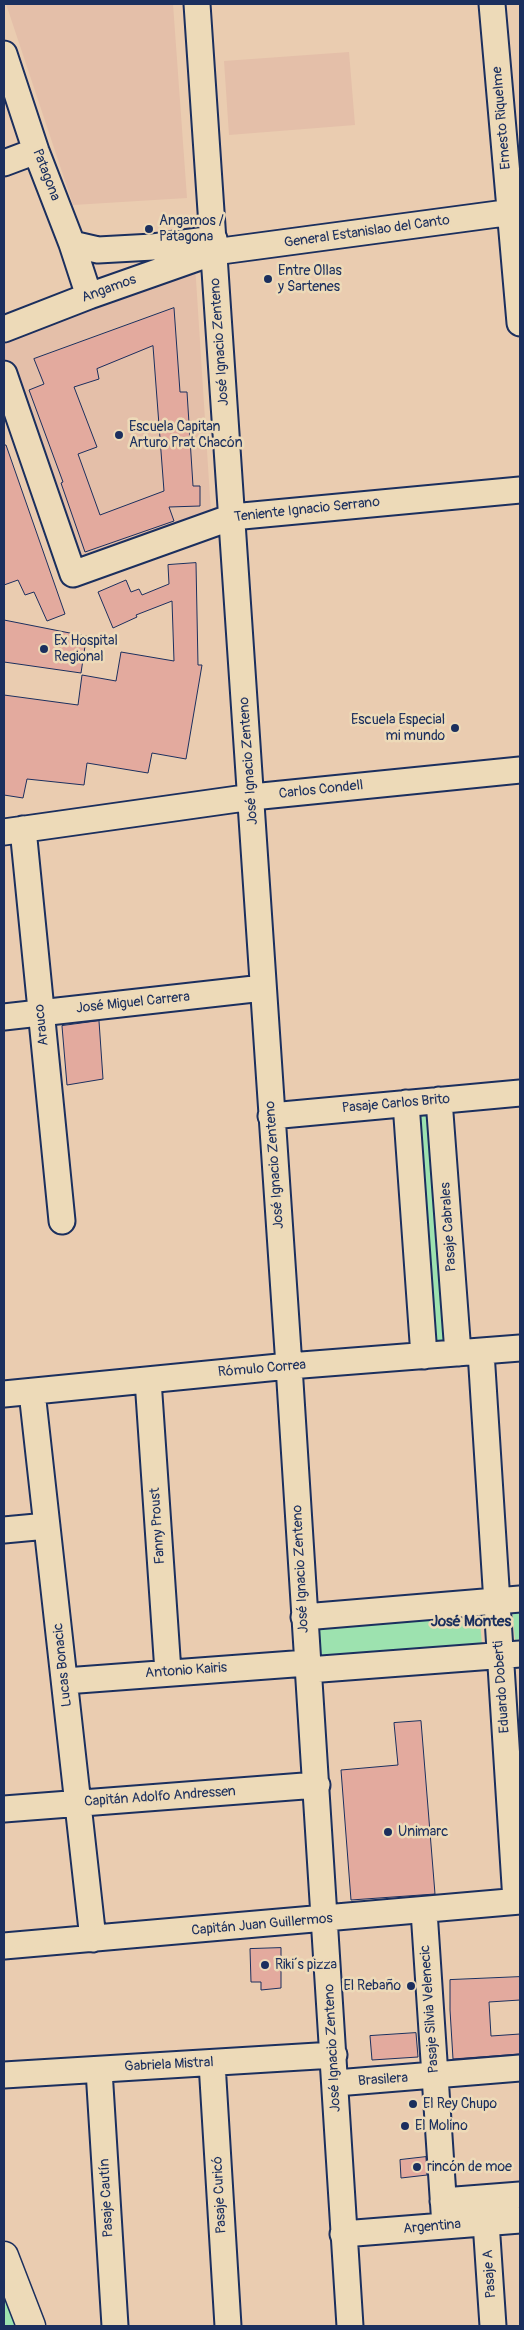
<!DOCTYPE html>
<html>
<head>
<meta charset="utf-8">
<style>
  body { margin:0 }
  #map { position:relative; width:524px; height:2330px; overflow:hidden; background:#eaccb0; font-family:Pangolin,sans-serif }
  canvas { display:block }
  .frame { position:absolute; inset:0; border:5px solid #1b2f5e; pointer-events:none }
</style>
</head>
<body>
<div id="map">
<canvas width="524" height="2330"></canvas>
<div class="frame"></div>
</div>
<script>
const c = document.querySelector('canvas').getContext('2d');
c.lineJoin = 'round';
function fill(path, color) {
  c.fillStyle = color;
  c.fill(path, 'evenodd');
}
function stroke(path, color, width, dash) {
  c.strokeStyle = color;
  c.lineWidth = width;
  c.lineCap = dash ? 'butt' : 'round';
  c.setLineDash(dash || []);
  c.stroke(path);
}
function drawText(font, color, halo, rows, align = 'center') {
  c.font = font + ' Pangolin,sans-serif';
  c.lineWidth = 5;
  c.setLineDash([]);
  c.textBaseline = 'middle';
  c.strokeStyle = halo;
  c.fillStyle = color;
  for (const [text, x, y, turn = 0] of rows) {
    c.save();
    c.translate(x, y);
    c.rotate((+turn || 0) * Math.PI / 180);
    c.textAlign = isNaN(turn) ? turn : align;
    if (halo) c.strokeText(text, 0, 0);
    c.fillText(text, 0, 0);
    c.restore();
  }
}
const built = new Path2D(`
  M6,4h167l14,194 -114,7z
  M349,52l6,73 -126,10 -5,-74z
  M195,264l16,249 -134,54 -73,-211v-18z`);
const green = new Path2D(`
  M432,1113l15,232 -18,1 -15,-232z
  M520,1607v32l-5,1 -3,-32z
  M479,1609l3,36 -165,12 -2,-37z
  M4,2286l16,40h-16z`);
const building = new Path2D(`
  M174,308l6,84h7l6,94h7v20l-31,1 5,14 -89,31 -24,-69 2,-1 -34,-92 15,-6 -10,-25zM153,346l11,145 -64,24 -22,-61 19,-7 -23,-60 25,-8 -2,-10z
  M4,445h2l59,169 -18,7 -13,-29 -9,3 -7,-15 -14,5z
  M196,563l2,102h4l-16,94 -34,-6 -4,20 -61,-10 -3,22 -57,-6 -4,19 -19,-3v-100l74,10 4,-30 34,6 5,-29 53,9 -2,-60 -36,14 1,2 -24,11 -15,-36 28,-12 5,12 8,-3 3,6 27,-11 -1,-19z
  M4,620l86,17 -16,7 11,2 -4,27 -77,-11z
  M99,1021l4,58 -36,6 -5,-59z
  M421,1721l14,173 -84,6 -10,-130 57,-5 -4,-42z
  M281,1948v40l-20,2v-8h-10l-1,-33z
  M520,1977v23l-31,2 2,34 29,-2v20l-67,5 -3,-49v-30z
  M416,2033l2,24 -46,3 -2,-24z
  M426,2157l1,18 -26,3 -1,-18z`);
const minor = new Path2D(`
  M197,4l92,1362 61,960
  M492,4l28,319
  M4,54l32,97 36,93 17,52
  M4,163l32,-12
  M72,244l26,6 55,-3 61,-8
  M4,329l85,-33 125,-44 306,-41
  M4,374l69,200 159,-57 288,-27
  M23,829l39,392
  M4,832l248,-35 268,-27
  M4,1017l259,-29
  M439,1100l19,253
  M406,1103l18,253
  M271,1116l249,-23
  M481,1352l35,549
  M148,1380l20,292
  M32,1392l61,547
  M4,1394l285,-28 231,-18
  M4,1530l43,-4
  M304,1617l216,-18
  M308,1670l212,-16
  M65,1681l242,-18
  M4,1809l313,-24
  M424,1911l21,315
  M4,1946l516,-45
  M212,2063l16,263
  M99,2070l16,256
  M4,2075l330,-20
  M336,2083l184,-15
  M443,2201l77,-6
  M486,2222l7,104
  M343,2234l177,-14`);
const major = new Path2D(`
  M4,2256l27,70`);
const markers = [
  [149,229,5,"#1b2f5e"],
  [268,279,5,"#1b2f5e"],
  [119,435,5,"#1b2f5e"],
  [44,649,5,"#1b2f5e"],
  [455,728,5,"#1b2f5e"],
  [388,1832,5,"#1b2f5e"],
  [265,1965,5,"#1b2f5e"],
  [411,1986,5,"#1b2f5e"],
  [413,2104,5,"#1b2f5e"],
  [405,2126,5,"#1b2f5e"],
  [417,2167,5,"#1b2f5e"]
];
const streetNames = [
  ["Ernesto Riquelme",502,118,-95],
  ["Patagona",46,175,69],
  ["General Estanislao del Canto",367,232,-8],
  ["Angamos",109,289,-20],
  ["José Ignacio Zenteno",220,342,-94],
  ["Teniente Ignacio Serrano",307,510,-6],
  ["José Ignacio Zenteno",249,761,-94],
  ["Carlos Condell",321,790,-6],
  ["José Miguel Carrera",133,1003,-6],
  ["Arauco",42,1025,-96],
  ["Pasaje Carlos Brito",396,1104,-5],
  ["José Ignacio Zenteno",275,1165,-94],
  ["Pasaje Cabrales",449,1227,-94],
  ["Rómulo Correa",262,1369,-5],
  ["Fanny Proust",158,1526,-94],
  ["José Ignacio Zenteno",301,1569,-93],
  ["Lucas Bonacic",63,1665,-96],
  ["Antonio Kairis",186,1671,-4],
  ["Eduardo Doberti",502,1687,-94],
  ["Capitán Adolfo Andressen",160,1797,-4],
  ["Capitán Juan Guillermos",262,1925,-5],
  ["Pasaje Silvia Velenecic",430,2009,-94],
  ["José Ignacio Zenteno",333,2048,-93],
  ["Gabriela Mistral",169,2065,-3],
  ["Brasilera",383,2080,-4],
  ["Pasaje Curicó",220,2195,-93],
  ["Pasaje Cautín",107,2198,-93],
  ["Argentina",432,2227,-5],
  ["Pasaje A",490,2274,-94]
];
const poiNames = [
  ["Angamos /",159,221],
  ["Patagona",159,237],
  ["Entre Ollas",278,271],
  ["y Sartenes",278,287],
  ["Escuela Capitan",129,427],
  ["Arturo Prat Chacón",129,443],
  ["Ex Hospital",54,641],
  ["Regional",54,657],
  ["Escuela Especial",445,720,"right"],
  ["mi mundo",445,736,"right"],
  ["Unimarc",398,1832],
  ["Riki´s pizza",275,1965],
  ["El Rebaño",401,1986,"right"],
  ["El Rey Chupo",423,2104],
  ["El Molino",415,2126],
  ["rincón de moe",427,2167]
];
const neighbourhoodNames = [
  ["José Montes",471,1622]
];
fill(built, '#e4bfa9');
fill(green, '#9de2af');
fill(building, '#e3aa9e');
stroke(building, '#1b2f5e', 1);
stroke(minor, '#1b2f5e', 29);
stroke(major, '#1b2f5e', 31);
stroke(minor, '#eddab8', 25);
stroke(major, '#eddab8', 28);
for (const [x, y, r, color] of markers) {
  const dot = new Path2D();
  dot.arc(x, y, r, 0, 2 * Math.PI);
  c.fillStyle = color;
  c.fill(dot);
  stroke(dot, '#eddab8', 2);
}
drawText('14px', '#1b2f5e', '#eddab8', streetNames);
drawText('14px', '#1b2f5e', '#eddab8', poiNames, 'left');
drawText('bold 15px', '#1b2f5e', '#eddab8', neighbourhoodNames);
</script>
</body>
</html>
